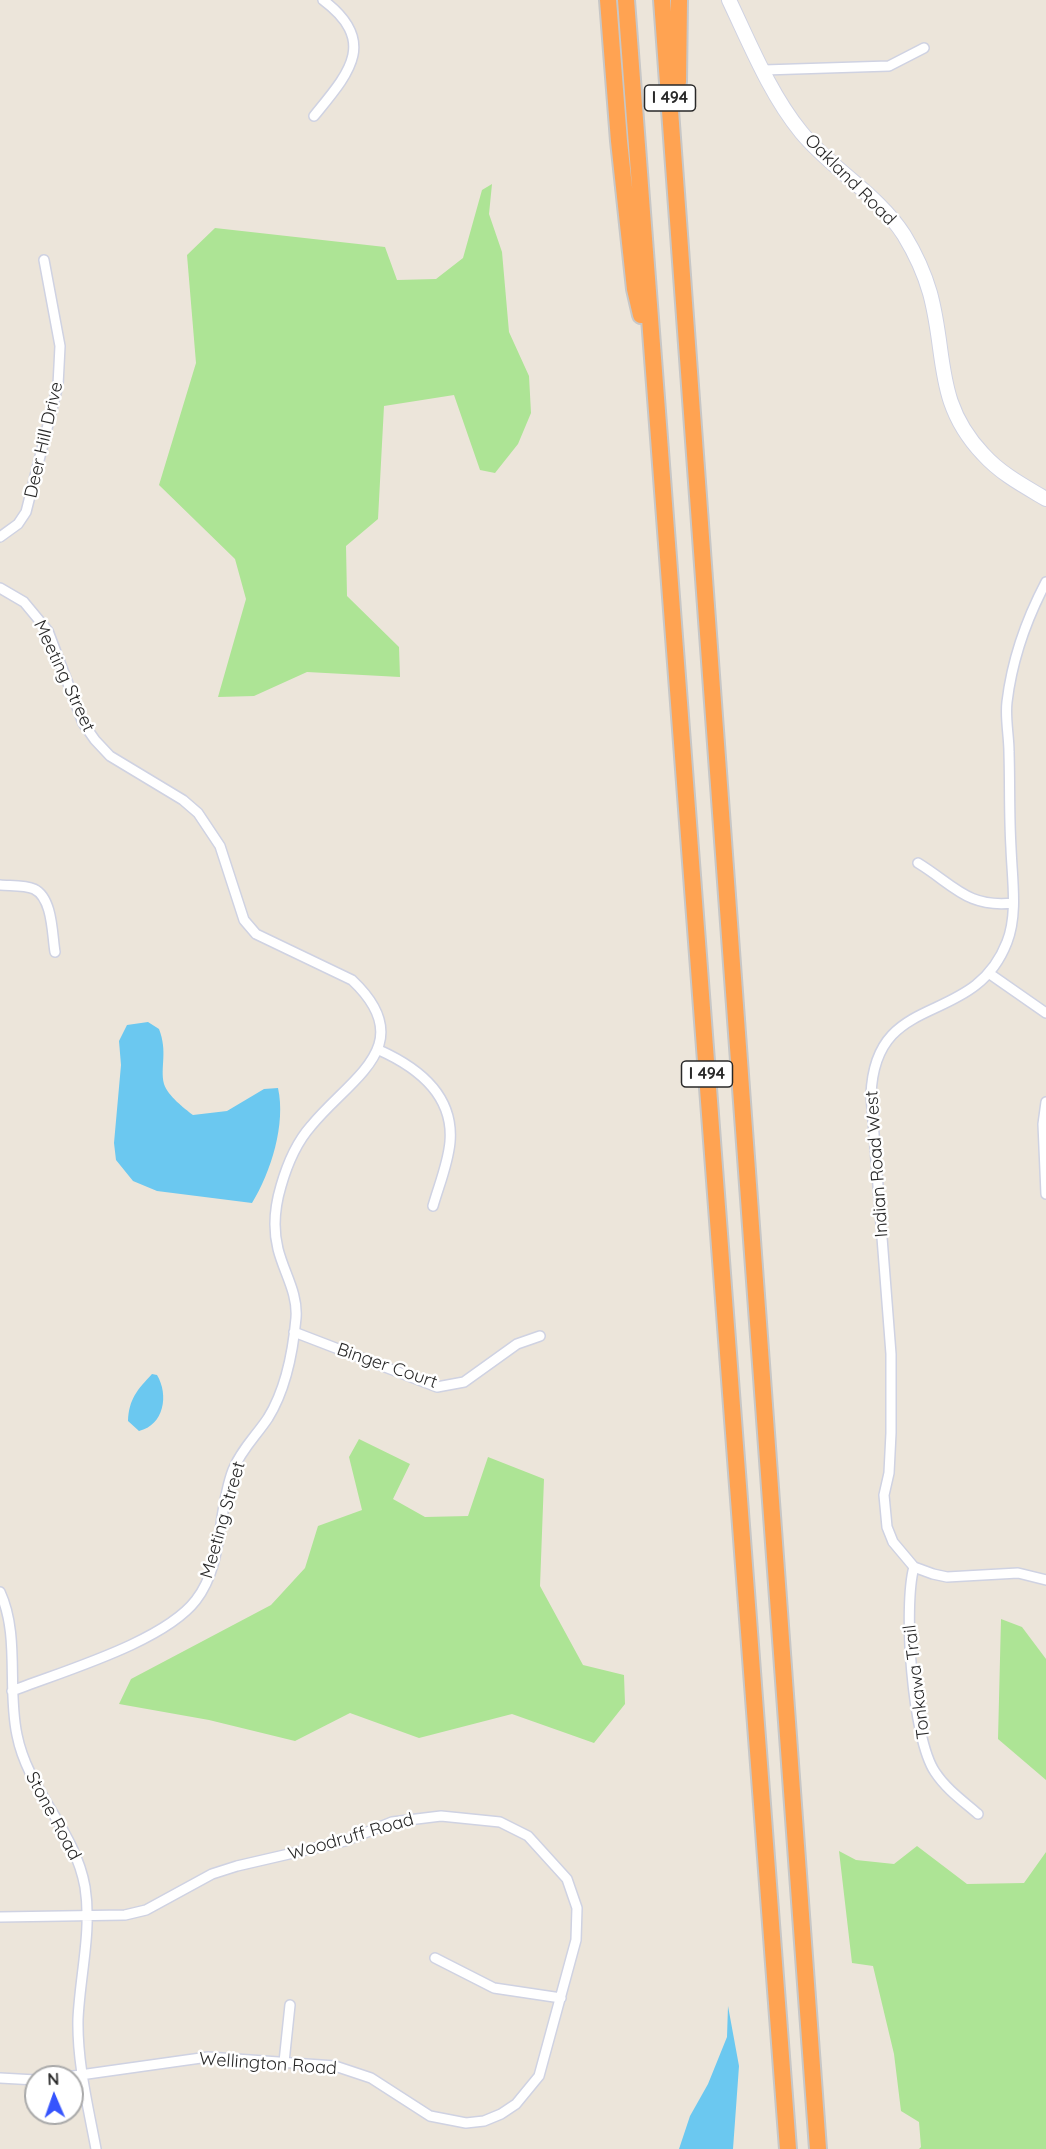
<!DOCTYPE html>
<html>
<head>
<meta charset="utf-8">
<style>
  body { margin:0 }
  #map { position:relative; width:1046px; height:2149px; overflow:hidden; background:#ece5da; font-family:Quicksand,sans-serif }
  canvas { display:block }
  .north { position:absolute; left:24px; top:2065px; width:60px; height:60px; box-sizing:border-box; background:#fff; border:2px solid #a9a9a9; border-radius:50%; rotate:358deg; font-size:16px; font-weight:700; line-height:24px; text-align:center; color:#292929 }
  .north::after { content:''; display:block; margin:auto; width:21px; height:27px; background:#3654fd; clip-path:polygon(50% 0,100% 100%,50% 72%,0 100%) }
</style>
</head>
<body>
<div id="map">
<canvas width="1046" height="2149"></canvas>
<div class="north">N</div>
</div>
<script>
const c = document.querySelector('canvas').getContext('2d');
c.lineJoin = 'round';
function fill(path, color) {
  c.fillStyle = color;
  c.fill(path, 'evenodd');
}
function stroke(path, color, width, dash) {
  c.strokeStyle = color;
  c.lineWidth = width;
  c.lineCap = dash ? 'butt' : 'round';
  c.setLineDash(dash || []);
  c.stroke(path);
}
function drawText(font, color, halo, rows, align = 'center') {
  c.font = font + ' Quicksand,sans-serif';
  c.lineWidth = 5;
  c.setLineDash([]);
  c.textBaseline = 'middle';
  c.strokeStyle = halo;
  c.fillStyle = color;
  for (const [text, x, y, turn = 0] of rows) {
    c.save();
    c.translate(x, y);
    c.rotate((+turn || 0) * Math.PI / 180);
    c.textAlign = isNaN(turn) ? turn : align;
    if (halo) c.strokeText(text, 0, 0);
    c.fillText(text, 0, 0);
    c.restore();
  }
}
const green = new Path2D(`
  M492,184l-3,30 13,38 7,80 20,44 2,37 -13,31 -23,29 -15,-3 -26,-75 -70,11 -6,113 -32,27 1,50 52,51 1,30 -93,-5 -53,24 -36,1 28,-98 -11,-40 -76,-74 37,-122 -9,-108 28,-27 170,19 12,33 39,-1 27,-21 19,-68z
  M359,1439l51,25 -17,35 32,18 43,-1 20,-59 56,22 -4,107 43,79 41,10 1,29 -31,39 -82,-29 -93,24 -69,-25 -55,28 -86,-21 -90,-16 12,-25 140,-74 34,-37 13,-42 44,-16 -13,-53z
  M1001,1619l21,8 24,32v121l-48,-41z
  M917,1846l50,38 57,-1 22,-31v297h-127l2,-2 -2,-25 -18,-11 -7,-57 -21,-88 -21,-3 -13,-112 17,9 38,4z`);
const water = new Path2D(`
  M148,1022l11,7c9,23 1,38 5,55 4,12 20,24 29,31l34,-4 37,-22 14,-1c8,36 -7,84 -26,115l-95,-12 -24,-10 -17,-21 -2,-17 7,-78 -2,-24 8,-16z
  M152,1374l5,1c12,20 7,50 -18,56l-11,-10c1,-22 9,-31 24,-47z
  M728,2006l11,60 -6,83h-54l11,-33 18,-32 19,-47z`);
const street = new Path2D(`
  M764,70l125,-4 35,-18
  M314,116c34,-42 65,-74 9,-116
  M0,537l18,-13 8,-12 32,-127 1,-19 1,-20 -16,-86
  M1046,582c-20,38 -34,78 -39,120 -2,16 2,34 2,50 1,32 0,64 2,96 1,30 7,66 -4,94 -34,88 -132,46 -136,153l20,259v79l-2,40 -5,22 3,32 6,15 21,25 19,7 14,3 71,-4 28,7
  M0,588l24,14 24,29 35,92 12,17 15,16 73,44 15,13 22,33 24,74 12,14 96,46c69,65 -2,98 -41,146 -15,17 -24,39 -30,60 -6,20 -8,43 -3,63 6,24 20,44 18,69 -3,34 -10,71 -28,100 -12,18 -27,32 -35,52 -16,41 -9,94 -37,130 -32,42 -133,71 -184,91
  M918,863c36,22 49,45 95,40
  M0,885c10,1 25,0 34,4 19,9 18,46 21,63
  M990,974l56,39
  M379,1050c38,17 75,45 71,92 -2,22 -11,43 -17,64
  M1046,1102l-3,22 3,70
  M294,1332l143,55 27,-5 53,-38 23,-8
  M914,1567c-11,39 -2,171 21,205 11,17 28,29 43,42
  M0,1592c20,43 7,97 17,143 11,56 58,95 68,152 7,44 -5,88 -7,132 -1,43 10,87 18,130
  M0,1917l125,-2 21,-5 66,-36 25,-8 108,-25 47,-19 49,-6 59,6 28,14 39,43 10,29 -1,32 -37,136 -23,28 -15,10 -17,7 -18,2 -36,-7 -59,-38 -36,-12 -127,-9 -142,20
  M435,1958l59,30 67,10
  M284,2062l6,-57
  M0,2078l36,2`);
const secondary = new Path2D(`
  M729,0c21,44 41,94 72,132 30,37 77,62 103,103 11,18 20,37 26,58 17,62 4,109 53,161 18,20 41,32 63,45`);
const highway = new Path2D(`
  M608,0l11,141 16,148 6,26
  M626,0l162,2149
  M662,0l156,2149
  M678,82l1,-82`);
const shields = [
  [670,98,51],
  [707,1074,51]
];
const shieldNames = [
  ["I 494",670,98],
  ["I 494",707,1074]
];
const streetNames = [
  ["Oakland Road",850,180,45],
  ["Deer Hill Drive",44,440,-77],
  ["Meeting Street",64,676,65],
  ["Indian Road West",877,1164,-94],
  ["Binger Court",387,1366,19],
  ["Meeting Street",223,1520,-74],
  ["Tonkawa Trail",917,1682,-97],
  ["Stone Road",53,1816,62],
  ["Woodruff Road",351,1837,-16],
  ["Wellington Road",268,2064,4]
];
fill(green, '#ade495');
fill(water, '#6bc8f0');
stroke(street, '#cfd2e2', 12);
stroke(secondary, '#cfd2e2', 16);
stroke(highway, '#c7c7c7', 20);
stroke(street, '#fff', 9);
stroke(secondary, '#fff', 14);
stroke(highway, '#ffa352', 16);
for (const [x, y, w] of shields) {
  const box = new Path2D();
  box.roundRect(x - w / 2, y - 13, w, 26, 4.5);
  c.fillStyle = '#fff';
  c.fill(box);
  stroke(box, '#292929', 1.5);
}
drawText('bold 16px', '#292929', null, shieldNames);
drawText('18px', '#292929', '#fff', streetNames);
</script>
</body>
</html>
